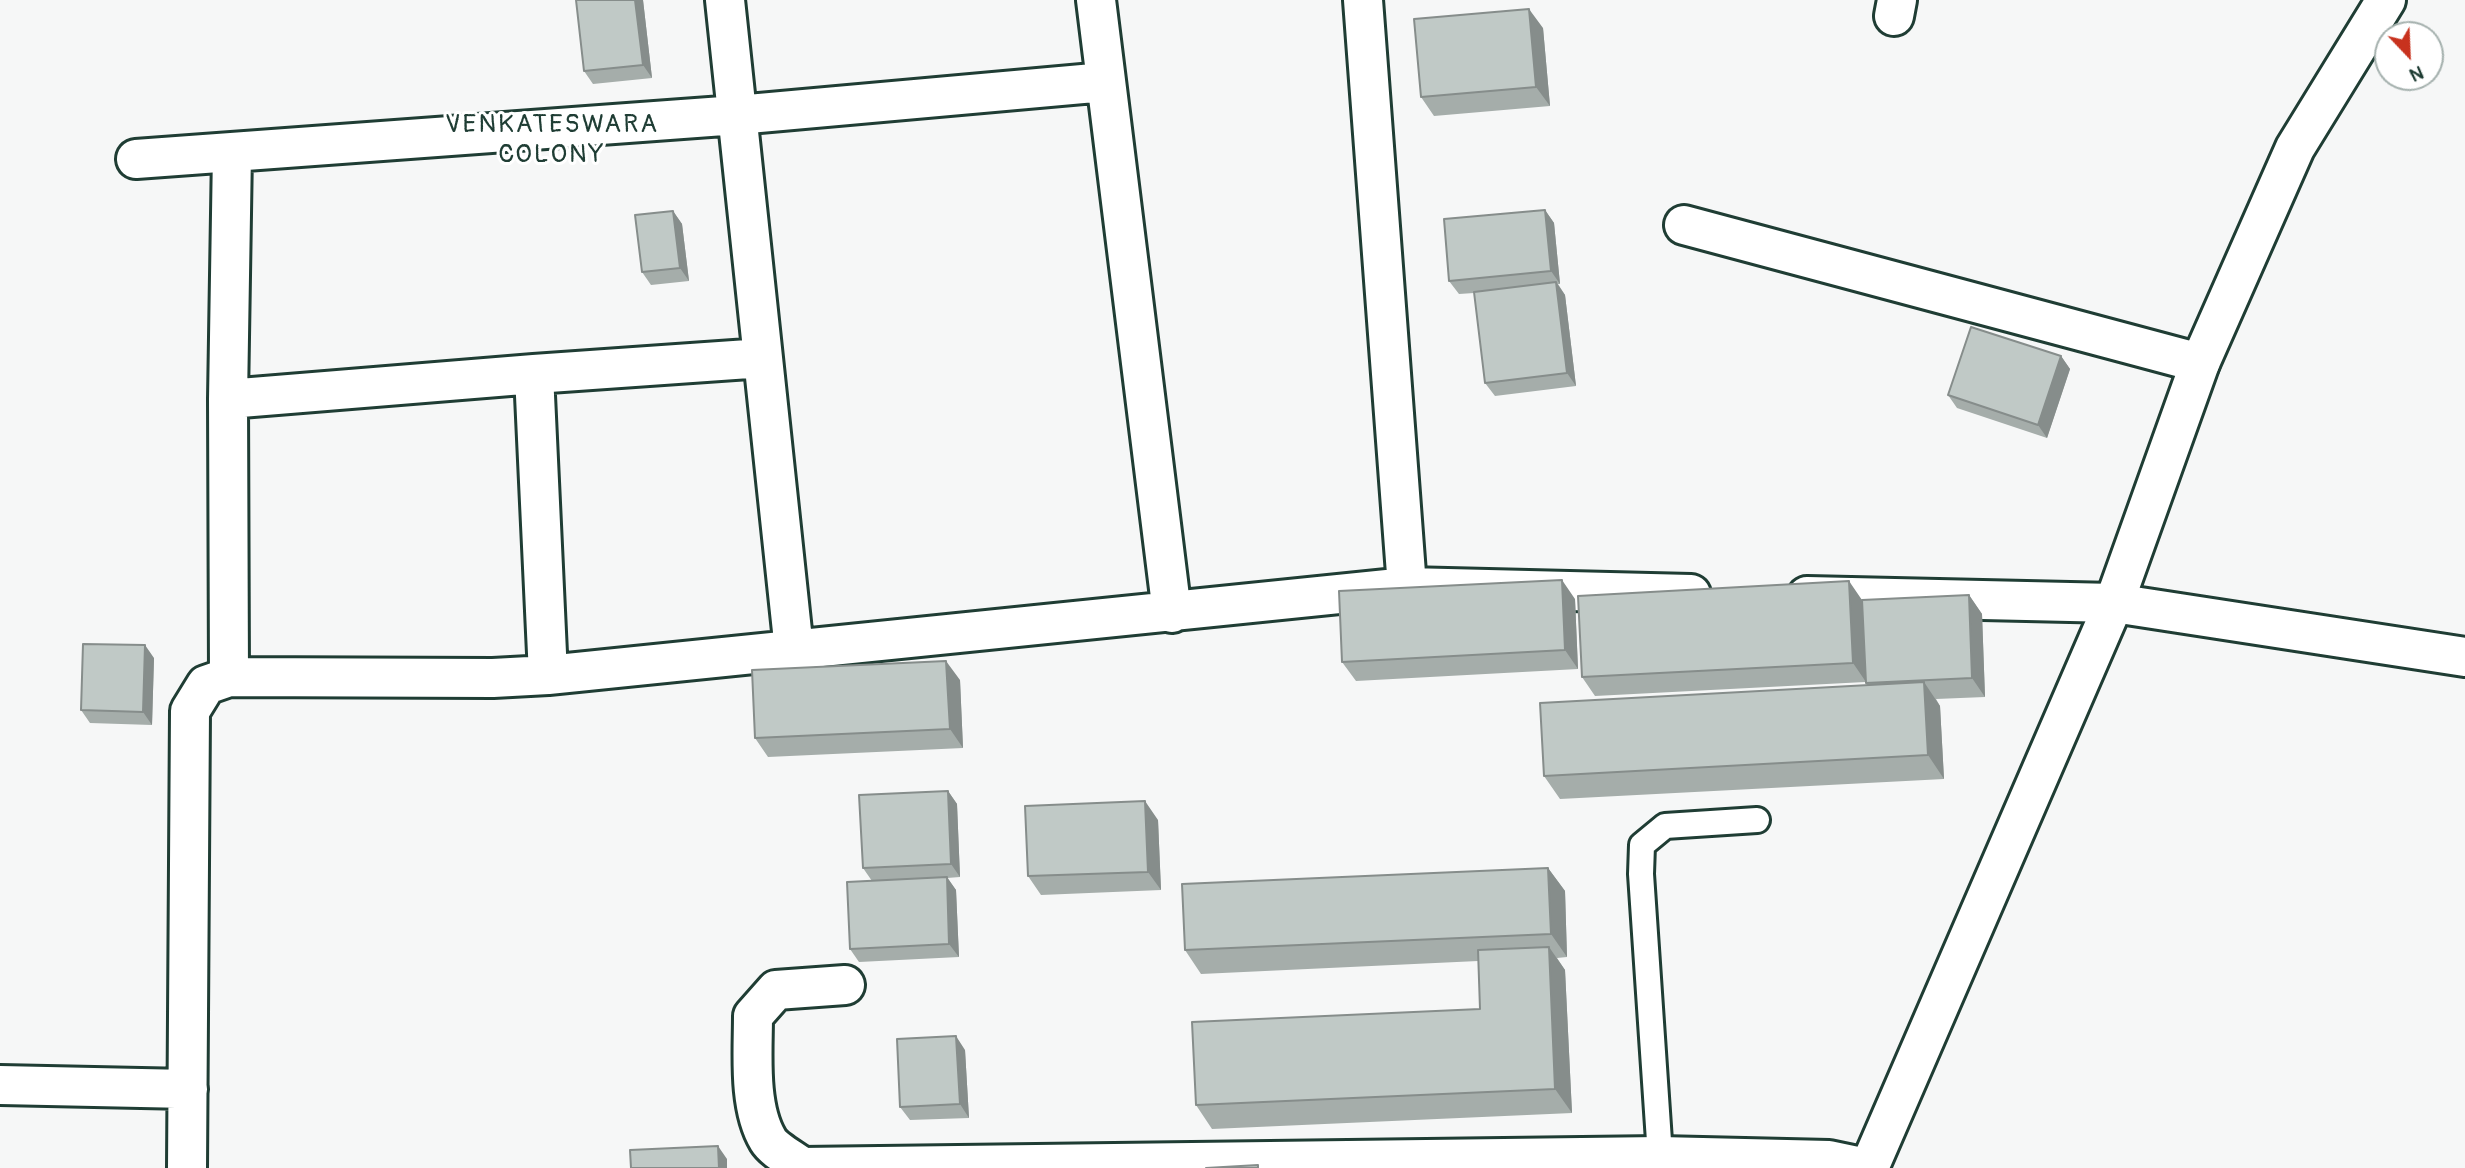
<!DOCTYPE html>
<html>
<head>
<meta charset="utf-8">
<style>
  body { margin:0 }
  #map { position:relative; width:2465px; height:1168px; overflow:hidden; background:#f6f7f7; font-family:Pangolin,sans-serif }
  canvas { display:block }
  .north { position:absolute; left:2374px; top:21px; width:70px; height:70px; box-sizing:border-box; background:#fff; border:2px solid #a5b1ae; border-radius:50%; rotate:157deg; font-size:19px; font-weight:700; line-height:28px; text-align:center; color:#1f3d34 }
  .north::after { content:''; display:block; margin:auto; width:24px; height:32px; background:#c8321e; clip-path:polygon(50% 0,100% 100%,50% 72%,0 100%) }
</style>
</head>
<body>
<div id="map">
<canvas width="2465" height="1168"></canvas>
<div class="north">N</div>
</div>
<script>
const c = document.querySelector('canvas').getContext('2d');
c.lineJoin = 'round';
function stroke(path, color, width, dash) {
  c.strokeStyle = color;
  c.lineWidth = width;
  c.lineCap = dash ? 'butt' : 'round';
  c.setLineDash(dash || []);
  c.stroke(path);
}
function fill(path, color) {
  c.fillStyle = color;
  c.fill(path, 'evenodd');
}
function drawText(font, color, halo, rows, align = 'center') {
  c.font = font + ' Pangolin,sans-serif';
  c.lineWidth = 6;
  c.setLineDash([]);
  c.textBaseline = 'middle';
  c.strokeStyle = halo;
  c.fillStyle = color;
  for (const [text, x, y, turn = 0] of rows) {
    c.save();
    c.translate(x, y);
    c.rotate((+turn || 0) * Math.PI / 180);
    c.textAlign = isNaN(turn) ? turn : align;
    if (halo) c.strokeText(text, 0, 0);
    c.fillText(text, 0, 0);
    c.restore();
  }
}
const service = new Path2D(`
  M1660,1156l-19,-282 1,-29 23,-19 92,-6`);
const minor = new Path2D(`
  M725,0l69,650
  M1096,0l76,613
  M1363,0l44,587
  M1894,16l3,-16
  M232,152l-4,247 306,-25 229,-16
  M136,159l601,-44 368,-33
  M1684,225l516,138
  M534,374l14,301
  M228,399l1,278
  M1807,596l307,7 351,54
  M845,985l-69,5 -23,26c0,36 -5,91 15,124 6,10 24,19 34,27l858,-11 169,4 38,8
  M0,1085l188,4
  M187,1168l3,-457 16,-26 23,-8 264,1 55,-3 859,-88 284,7`);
const tertiary = new Path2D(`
  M1869,1168l245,-565 86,-240 95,-215 91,-148`);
const wall = new Path2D(`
  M576,0h67l9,78 -59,6 -9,-13z
  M1543,28l7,78 -116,10 -13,-19z
  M1545,210l9,13 6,61h-2l7,11 11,91 -81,10 -10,-13 -11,-90 -15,1 -10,-13z
  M673,211l9,13 7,57 -38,4 -9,-13z
  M2061,356l9,13 -23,69 -90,-30 -9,-13z
  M1969,595l13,19 3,83 -49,2 4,7 4,73 -384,20 -16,-23 323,-91 -2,-3 -270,14 -13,-19 280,-77z
  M1575,599l3,70 -222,12 -14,-19z
  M154,658l-2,67 -62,-2 -9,-13z
  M960,680l3,68 -195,9 -13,-19z
  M948,791l9,13 3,73 -13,1 9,12 3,67 -100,5 -9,-13 22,-68 -9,-13z
  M1158,820l3,70 -120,5 -13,-19z
  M1548,868l17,23 2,66 -10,1 8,12 7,143 -360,16 -16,-24 284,-96 -2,-48 -277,13 -16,-24z
  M965,1050l4,68 -59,2 -10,-13z`);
const shadedWall = new Path2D(`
  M635,0h8l9,78 -9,-13z
  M1529,9l14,19 7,78 -14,-19z
  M1545,210l9,13 6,61 -9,-13z
  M673,211l9,13 7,57 -9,-13z
  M1556,282l9,13 11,91 -9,-13z
  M2061,356l9,13 -23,69 -9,-13z
  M1562,580l13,19 3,70 -13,-19z
  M1849,581l13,19 4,82 -13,-19z
  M1969,595l13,19 3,83 -13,-19z
  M145,645l9,13 -2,67 -9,-13z
  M946,661l14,19 3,68 -13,-19z
  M1924,682l16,24 4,73 -16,-24z
  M948,791l9,13 3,73 -9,-13z
  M1145,801l13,19 3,70 -13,-18z
  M1548,868l17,23 2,66 -16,-23z
  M947,877l9,13 3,67 -10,-13z
  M1549,947l16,23 7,143 -17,-24z
  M956,1036l9,14 4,68 -9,-14z
  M718,1146l9,13v9h-8z`);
const building = new Path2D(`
  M576,0h59l8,65 -59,6z
  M1529,9l7,78 -115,10 -7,-78z
  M1545,210l6,61 -102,10 -5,-62z
  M673,211l7,57 -38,4 -7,-57z
  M1556,282l11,91 -82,10 -11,-91z
  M1971,327l90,29 -23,69 -90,-30z
  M1562,580l3,70 -223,12 -3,-71z
  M1849,581l4,82 -271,14 -4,-81z
  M1969,595l3,83 -106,5 -4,-83z
  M83,644l62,1 -2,67 -62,-2z
  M946,661l4,68 -195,9 -3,-68z
  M1924,682l4,73 -384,21 -4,-73z
  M948,791l3,73 -88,4 -4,-73z
  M1145,801l3,71 -120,4 -3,-70z
  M1548,868l3,66 -366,16 -3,-66z
  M947,877l2,67 -99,5 -3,-67z
  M1549,947l6,142 -359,16 -4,-83 288,-13 -2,-59z
  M956,1036l4,68 -60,3 -3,-68z
  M718,1146l1,22h-88l-1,-18z
  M1258,1165v3h-52z`);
const neighbourhoodNames = [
  ["VENKATESWARA",552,125],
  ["COLONY",552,155]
];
stroke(service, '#1f3d34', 30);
stroke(minor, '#1f3d34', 44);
stroke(tertiary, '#1f3d34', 44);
stroke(service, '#fff', 24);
stroke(minor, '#fff', 38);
stroke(tertiary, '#fff', 38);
fill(wall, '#a5adaa');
fill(shadedWall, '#868d8b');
fill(building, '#c0c9c6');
stroke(building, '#868d8b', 2);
c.letterSpacing = '2px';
drawText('26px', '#1f3d34', '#fff', neighbourhoodNames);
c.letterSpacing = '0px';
</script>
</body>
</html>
